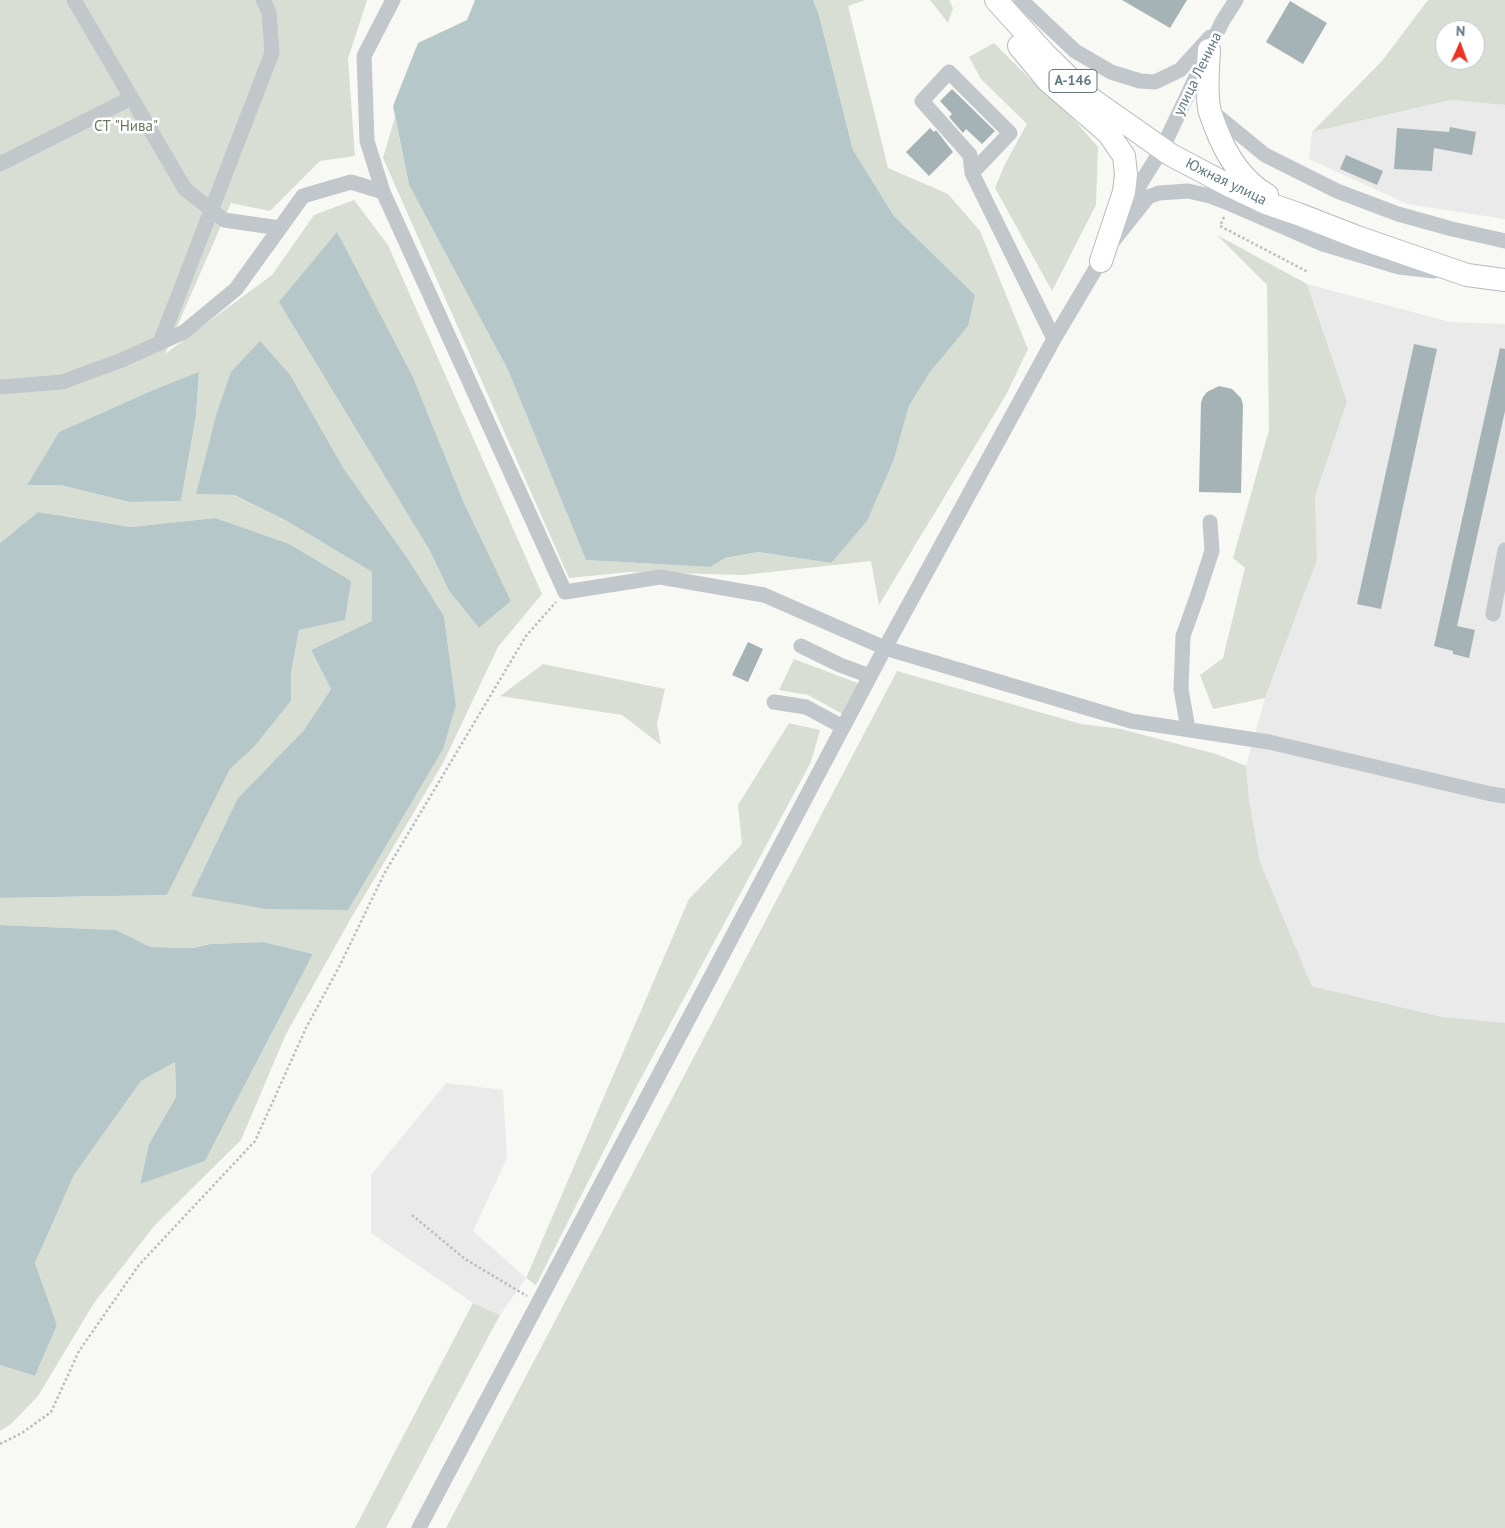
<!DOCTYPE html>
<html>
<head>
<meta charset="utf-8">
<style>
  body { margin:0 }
  #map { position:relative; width:1505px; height:1528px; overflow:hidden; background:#f8f8f5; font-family:"PT Sans",sans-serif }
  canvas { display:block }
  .north { position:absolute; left:1435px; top:20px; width:50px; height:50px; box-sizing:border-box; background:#fff; border:1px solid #c0c9cd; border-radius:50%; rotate:2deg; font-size:14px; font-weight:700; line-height:20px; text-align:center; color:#627982 }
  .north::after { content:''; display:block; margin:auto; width:18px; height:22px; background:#ec3122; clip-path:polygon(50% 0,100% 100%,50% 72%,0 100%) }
</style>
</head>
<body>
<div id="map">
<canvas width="1505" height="1528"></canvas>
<div class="north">N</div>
</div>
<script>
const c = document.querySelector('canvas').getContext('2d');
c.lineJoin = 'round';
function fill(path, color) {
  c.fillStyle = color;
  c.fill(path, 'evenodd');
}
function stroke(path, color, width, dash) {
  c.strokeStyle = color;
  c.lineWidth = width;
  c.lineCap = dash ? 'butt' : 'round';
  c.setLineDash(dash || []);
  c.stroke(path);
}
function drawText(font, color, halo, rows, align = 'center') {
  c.font = font + ' "PT Sans",sans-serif';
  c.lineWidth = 5;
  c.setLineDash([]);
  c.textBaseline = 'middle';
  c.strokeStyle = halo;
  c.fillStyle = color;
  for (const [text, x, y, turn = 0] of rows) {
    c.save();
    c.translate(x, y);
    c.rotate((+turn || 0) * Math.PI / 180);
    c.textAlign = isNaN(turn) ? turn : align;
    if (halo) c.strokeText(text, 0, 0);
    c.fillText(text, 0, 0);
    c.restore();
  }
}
const built = new Path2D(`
  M1451,100l54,5v114l-98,-15 -98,-45 3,-27z
  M1307,284l143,38 55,2v700l-63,-7 -130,-31 -52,-124 -11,-63 -3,-33 19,-68 52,-138 -2,-63 32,-95z
  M446,1083l57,7 4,68 -34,73 53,47 -26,37 -27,-12 -102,-70v-58z`);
const green = new Path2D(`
  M0,0h367l-19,59 7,97 -35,5 -50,50 -39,-8 -66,151 107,-79 42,-60 40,-15 34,45 154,349 -44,53 -55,116 -93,157 -64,114 -45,106 -86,85 -61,78 -56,93 -27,28 -11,7v-66l35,11 22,-51 -22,-62 39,-88 67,-94 34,-19 1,35 -27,47 -9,39 65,-22 108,-207 -49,-12 -54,2 -16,4 -45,-1 -33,-17 -116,-5v-27l167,-3 63,-126 24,-22 37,-46v-28l8,-43 45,-10 -129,-102 -84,9 -93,-15 -38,31zM336,232l77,145 51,126 47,98 -32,27 -30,-37 -20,-42zM199,373l-3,43 -15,85 -51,1 -70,-17h-33l32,-53 94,-42zM342,466l68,96 34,54 12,89 -218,93 66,-68 27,-41 -20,-39 61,-29v-49l-85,-51 -54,-26 -37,-1z
  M813,0h52l-17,6 40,162 60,26 32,37 48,118 -22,46 -127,210 -8,-44 -128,14 -114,-3 -60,6 -186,-420 12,-41 14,68 99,185 78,190 124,7 15,-9 33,-6 73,11 63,-104 15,-53 21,-34 45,-77 -81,-79 -41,-66 -34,-135z
  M930,0h19l4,8 -5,15z
  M1428,0h77v105l-54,-5 -139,32 70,-71zM1445,30h30v30h-30z
  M994,43l46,46 22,17 36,41 -2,58 -44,86 -57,-103 10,-24 22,-40 -46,-45 -12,-22z
  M1217,235l90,49 40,118 -32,95 2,63 -52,138 -52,11 -13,-34 23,-17 22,-90 -12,-10 36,-128 -2,-145z
  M794,659l71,27 -17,31 -40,-22 -29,-5z
  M543,664l122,25 -8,35 4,21 -39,-30 -122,-19z
  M897,671l184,53 40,5 95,25 30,12 3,33 11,63 52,124 130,31 63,6v505h-1059z
  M789,723l31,7 -9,32 -178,331 -97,192 -10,-7 163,-379 53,-55 -4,-39z
  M473,1303l27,12 -114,213h-31z`);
const water = new Path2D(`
  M475,0h338l6,15 34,135 41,66 81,79 -7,31 -38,46 -21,34 -15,53 -27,62 -36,42 -73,-11 -33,6 -15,9 -124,-7 -78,-190 -99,-185 -16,-79 25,-63 49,-23z
  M337,232l76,145 51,126 47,98 -32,27 -30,-37 -20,-42 -150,-247z
  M260,341l30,34 52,91 68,96 34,54 12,89 -13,44 -95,161 -81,-1 -76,-13 47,-98 66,-68 27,-41 -20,-39 61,-29v-49l-85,-51 -53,-26 -38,-1 21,-82 14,-40z
  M199,372l-3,44 -15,85 -51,1 -70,-17h-33l32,-53 94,-42z
  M38,512l93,15 84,-9 74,26 62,37 -6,39 -46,10 -8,43v28l-37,46 -24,22 -63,126 -167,3v-355z
  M0,925l116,5 34,17 44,1 16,-4 54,-2 49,12 -108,207 -65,23 9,-40 27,-47 -1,-35 -34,19 -67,94 -39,88 22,62 -22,51 -35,-11z`);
const building = new Path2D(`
  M1122,0h65l-17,28z
  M1290,1l37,22 -24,41 -37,-22z
  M952,89l43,42 -13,13 -16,-15 -3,4 -14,-16 3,-3 -12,-13z
  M1450,127l26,5 -4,23 -38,-7 -2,23 -38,-2 3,-41 52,4z
  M930,128l4,4 2,-2 17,22 -24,24 -23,-24z
  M1346,155l37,16 -6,14 -37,-16z
  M1414,344l23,5 -56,260 -24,-5z
  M1500,348l5,1v62l-48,215 18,4 -6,28 -16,-4v-3l-19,-5z
  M1219,386l13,3 9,9 2,7 -2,88 -42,-1 2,-89 2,-6 4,-5z
  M748,642l15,7 -15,33 -16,-7z`);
const path = new Path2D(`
  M1224,217l-4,9 88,46
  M412,1215l53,44 62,37
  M0,1444l22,-11 29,-21 28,-61 60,-86 116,-124 51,-113 33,-61 45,-93 142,-238 30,-34`);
const minor = new Path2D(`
  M74,0l111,189 39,31 56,8
  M1021,0l54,51 36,21 29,9 15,1 25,-12 30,-33
  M1210,110l55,45 72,36 61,23 54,15 53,12
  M0,164l131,-66
  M972,173l38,-40 -61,-61 -27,29 48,54 2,18 82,166
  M383,192l-16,-51 -3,-85 29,-56
  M1126,212l16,-31 20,-32 60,-127 14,-22
  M1113,241l35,-44 11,-4 29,-2 22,5 21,8 92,40 76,23 35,4
  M160,343l112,-290 -3,-41 -6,-12
  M0,387l62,-5 60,-22 62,-28 52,-43 67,-93 48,-14 32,10 182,400 95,-15 104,18 121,53 246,73 138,21 222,52 14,2
  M1493,614l12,-64
  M801,646l39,19 30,11
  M774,702l32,5 37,20
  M1188,729l-7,-40 2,-53 14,-39 15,-46 -2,-29
  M419,1528l466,-880 169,-309 51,-86`);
const highway = new Path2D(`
  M996,0l48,53 46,45 81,57 57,30 38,18 32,11 59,23 110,38 38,5
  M1019,46l29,35 60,52 16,23 2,18 -2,18 -23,69
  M1209,50c-1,19 -3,39 0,58 1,6 4,12 6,18 10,27 26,54 52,69`);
const shields = [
  [1073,81,48]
];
const shieldNames = [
  ["А-146",1073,81]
];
const streetNames = [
  ["улица Ленина",1198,74,-64],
  ["Южная улица",1226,182,26]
];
const parkNames = [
  ["СТ \"Нива\"",126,127]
];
fill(built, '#e9eae9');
fill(green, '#d9ded4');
fill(water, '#b6c7c9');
fill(building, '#a5b2b6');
stroke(highway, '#b4babc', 24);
stroke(path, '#b9bec0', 2.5, [2.5, 2.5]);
stroke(minor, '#c1c7ca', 15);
stroke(highway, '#fff', 22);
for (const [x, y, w] of shields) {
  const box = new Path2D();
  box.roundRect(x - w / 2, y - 11.5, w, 23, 4);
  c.fillStyle = '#fff';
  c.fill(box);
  stroke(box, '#627982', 1);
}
drawText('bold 14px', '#627982', null, shieldNames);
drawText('15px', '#627982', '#fff', streetNames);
drawText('15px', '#697a61', '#fff', parkNames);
</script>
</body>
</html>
